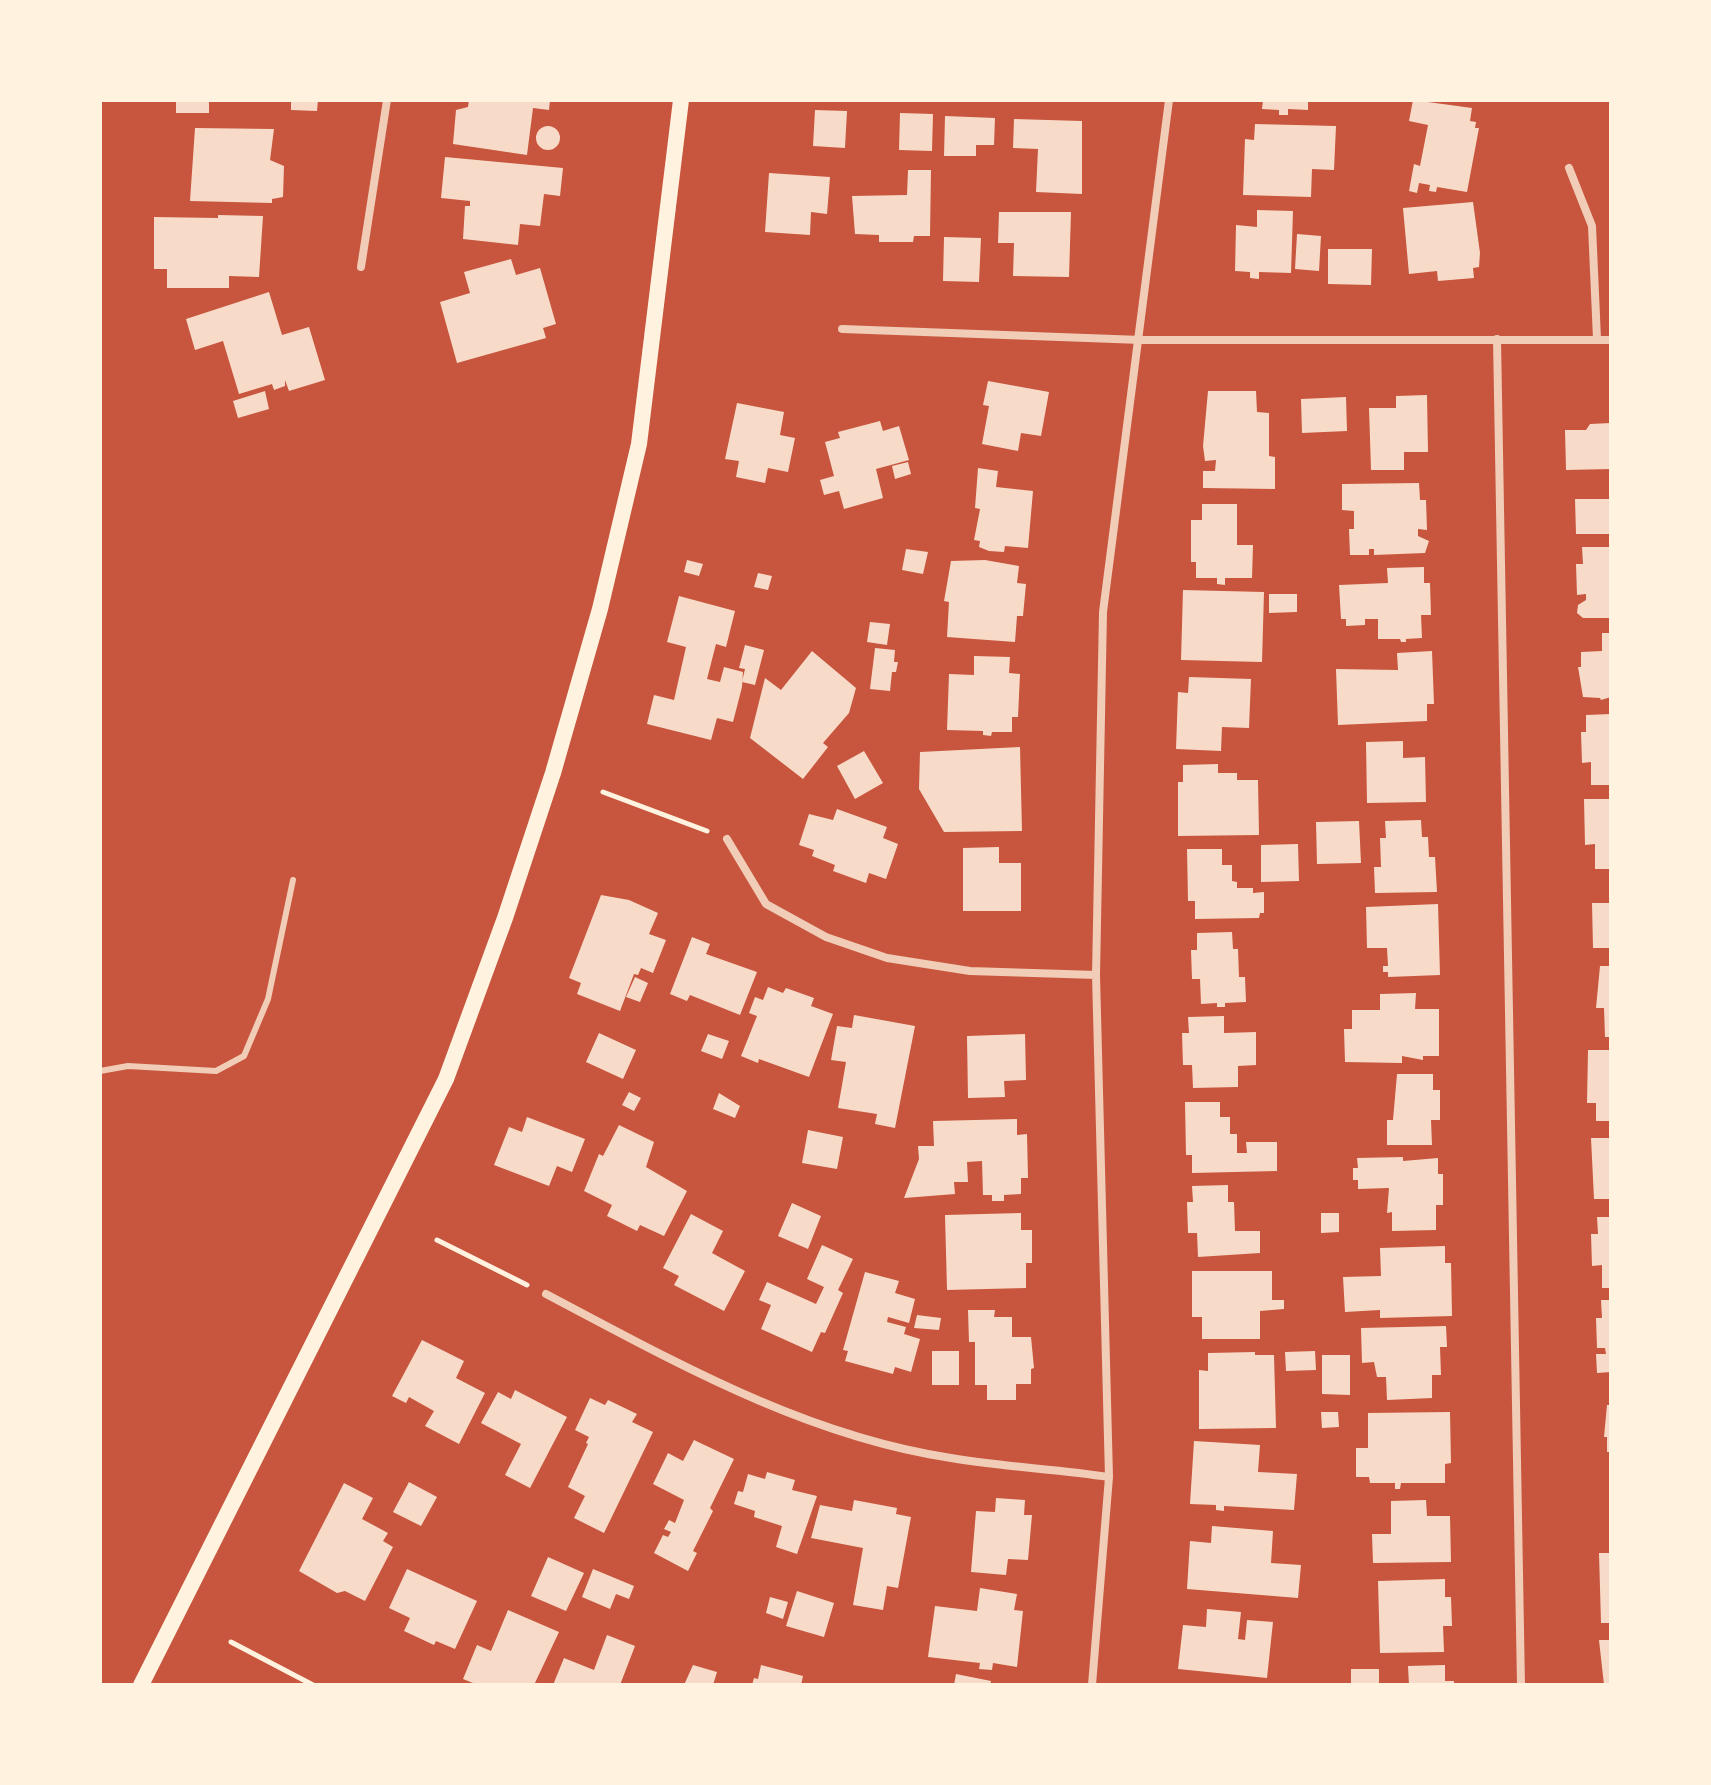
<!DOCTYPE html>
<html>
<head>
<meta charset="utf-8">
<style>
  body { margin:0 }
  #map { position:relative; width:1711px; height:1785px; overflow:hidden; background:#c8553d; font-family:Figtree,sans-serif }
  canvas { display:block }
  .frame { position:absolute; inset:0; border:102px solid #fff3e0; pointer-events:none }
</style>
</head>
<body>
<div id="map">
<canvas width="1711" height="1785"></canvas>
<div class="frame"></div>
</div>
<script>
const c = document.querySelector('canvas').getContext('2d');
c.lineJoin = 'round';
function fill(path, color) {
  c.fillStyle = color;
  c.fill(path, 'evenodd');
}
function stroke(path, color, width, dash) {
  c.strokeStyle = color;
  c.lineWidth = width;
  c.lineCap = dash ? 'butt' : 'round';
  c.setLineDash(dash || []);
  c.stroke(path);
}
const building = new Path2D(`
  M176,100h33v13h-33z
  M291,100h27l-1,11 -26,-1z
  M469,100h81l-1,10 -16,-2 -6,47 -74,-11 3,-34 12,-3z
  M1263,100h45v10l-20,-1v6h-9v-5l-17,-1z
  M1413,100l59,8 -2,13 6,1 -1,6h4l-12,64 -30,-5 -1,5 -7,-1 1,-6 -11,-2 -2,10 -8,-2 5,-27 6,2 8,-41 -19,-4z
  M815,110l32,1 -2,37 -32,-2z
  M900,113l33,1 -1,37 -33,-1z
  M945,116l50,2 -1,27h-18v11h-32z
  M1014,119l68,2v73l-46,-2 2,-43 -25,-1z
  M1255,124l81,2 -2,44 -22,-1 -1,28 -68,-2 2,-56 9,1z
  M536 138a12 12 0 1 1 24 0a12 12 0 1 1-24 0Z
  M195,128l79,1 -4,31 14,6 -1,31 -11,2v4l-82,-2z
  M445,157l118,11 -3,28 -16,-2 -4,32 -20,-2 -2,21 -55,-6 2,-33h5v-5l-29,-3z
  M908,170h23l-1,66h-16l-1,6h-34v-7l-24,-1 -3,-38 55,-1z
  M769,173l61,4 -3,37 -16,-2 -1,23 -45,-3z
  M1473,202l7,51 -1,14 -6,1 1,10 -36,3 -1,-10 -28,3 -6,-66z
  M1257,210l36,1 -2,62 -32,-1v7l-9,-1v-6l-15,-1 1,-46 21,2z
  M999,212h72l-2,65 -56,-1 1,-33h-16z
  M218,215l45,1 -4,61 -30,-1v12h-62v-19h-13v-52l64,1z
  M1297,234l24,2 -2,35 -24,-2z
  M944,237l37,1 -2,44 -36,-1z
  M1328,249h44l-1,36 -43,-1z
  M511,259l5,16 24,-7 16,56 -13,4 3,10 -89,25 -17,-61 30,-9 -6,-21z
  M269,292l13,43 27,-8 16,53 -36,11 -4,-11v6l-11,4 -2,-6 -33,10 -16,-53 -28,9 -9,-31z
  M988,381l61,11 -8,44 -20,-3 -3,18 -36,-7 7,-38 -6,-1z
  M265,391l4,18 -31,9 -5,-17z
  M1208,391h48l1,21 12,1v43l6,1v32l-72,-1v-17h12l1,-11 -11,1 -2,-15z
  M1427,395l1,57h-24v18h-33l-2,-62h27v-12z
  M1346,397l1,34 -45,2 -1,-34z
  M737,403l47,9 -4,23 15,3 -7,34 -20,-4 -3,15 -29,-6 3,-16 -14,-2z
  M880,421l3,10 16,-5 10,34 -33,9 7,29 -39,11 -5,-18 -15,4 -4,-15 14,-4 -9,-34 15,-4 -2,-6z
  M1611,423v46l-45,1 -1,-40h21l4,-6z
  M908,462l3,12 -16,5 -3,-13z
  M978,468l20,3 -2,16 37,4 -5,57 -23,-2 -1,6 -15,-1 -10,-4 1,-6 -6,-1 6,-31 -5,-1z
  M1419,483l1,17h6l1,30 -9,-1v7l11,5 -4,12 -51,2v-6h-5v6h-19l-1,-26h5v-18l-12,-1v-26z
  M1575,499h36v35h-35z
  M1202,504h35v41h16l-1,33h-27v7l-8,-1v-6h-21v-16h-5v-42h11z
  M1582,547h29v71h-28l-6,-5 1,-8 8,-5v-6l-9,1 -1,-31h7z
  M906,549l22,3 -5,22 -21,-4z
  M687,560l16,4 -4,12 -15,-4z
  M985,560l34,6 -2,17 9,1 -3,32h-6l-2,26 -68,-5 2,-35 -5,-1 7,-40z
  M1424,567v16h6l1,32h-10l1,23 -16,1v3h-5l-1,-3h-22v-20h-13v6l-19,1v-7h-5l-2,-34 49,-2 -1,-15z
  M758,573l14,3 -4,14 -14,-3z
  M1183,590l81,2 -2,70 -81,-2z
  M1269,594h28v18l-28,1z
  M679,596l56,15 -9,36 -10,-3 -9,35 13,3 4,-15 19,5 -1,15 -9,35 -16,-4 -6,22 -64,-16 7,-29 20,5 12,-53 -19,-5z
  M870,622l20,2 -3,21 -20,-3z
  M1602,633h9v64l-10,3 -1,-2 -17,-1 -5,-30h3v-15l21,-1z
  M745,645l19,5 -9,35 -13,-3 3,-13 -6,-1z
  M875,648l20,2 -1,12h4l-2,10h-4l-2,19 -20,-2z
  M812,651l44,37 -7,25 -26,30 5,4 -25,32 -53,-41 15,-60 16,12z
  M1432,651l2,53h-7v17l-89,4 -2,-56 62,1 -1,-17z
  M974,656l36,1 -1,16 11,1 -2,43h-6v15h-20l-1,4 -8,-1v-4l-36,-1 2,-56 25,1z
  M1189,677l62,2 -2,49 -27,-1 -1,24 -45,-2 2,-57 10,1z
  M1611,714v71h-20v-23l-9,1 -1,-31h5v-17z
  M1403,741v17l22,-1 1,45 -59,1 -1,-61z
  M1020,747l2,84 -78,1 -25,-43 1,-37z
  M864,751l19,32 -28,16 -18,-33z
  M1218,764v9h19v7h21l1,55 -81,1v-54h5v-17z
  M1584,799h27v70h-16v-25l-10,1z
  M837,809l50,18 -4,11 15,6 -12,35 -17,-6 -3,10 -33,-12 2,-6 -23,-9 2,-6 -15,-5 10,-31 24,6z
  M1421,820l1,17h6l1,20h6l2,35 -62,1 -1,-26h7l-1,-29h6l-1,-17z
  M1359,821l2,42 -44,1 -1,-42z
  M1298,844l1,37 -38,1v-37z
  M999,847v16h22v48h-58v-63z
  M1187,849h35v16h10v16l5,1v6h16v5l11,-1v21h-4l-1,5 -64,1v-18h-7z
  M601,895l28,5 29,13 -9,21 17,6 -13,33 -12,-5 -3,7 -4,-1 -14,37 -43,-17 4,-11 -12,-5z
  M1592,903h19v45h-18z
  M1438,904l2,71 -52,2v-5h-5v-6h5l-1,-18h-20l-1,-41z
  M1232,932l1,17h5l1,28h6l1,25 -21,1v4h-8v-4l-16,1 -1,-25h-8l-1,-29h6v-17z
  M692,937l18,7 -4,10 51,18 -17,43 -50,-20 -3,6 -17,-7z
  M1600,966h11v71h-6l-1,-29h-8z
  M635,977l13,6 -8,19 -14,-5z
  M768,987l15,6 3,-5 28,10 -3,8 22,8 -24,63 -50,-18 -1,4 -17,-7 16,-40 -8,-3 6,-16 8,3z
  M1416,993l-1,16h24v47h-16v4l-21,-4v7l-57,-1 -1,-33h8v-19h28v-16z
  M854,1015l61,11 -20,102 -20,-4 2,-10 -39,-6 8,-46 -15,-2 6,-34 15,2z
  M1224,1016v17l32,-1v33l-18,1v21l-45,1 -1,-23h-9l-1,-32h7l-1,-16z
  M599,1033l37,17 -13,29 -37,-17z
  M708,1034l21,7 -7,18 -21,-8z
  M1025,1034l1,46 -22,1 1,16 -37,1 -1,-62z
  M1588,1050h23v71h-15v-18h-9z
  M1397,1074h36v16h7v30h-9l1,25h-45v-25h6z
  M629,1092l12,6 -7,13 -12,-6z
  M719,1093l21,13 -5,12 -22,-9z
  M1185,1102h35v15h10v17h7v19h10l-1,-11h31v29l-85,2v-18h-6z
  M527,1117l58,22 -13,33 -15,-6 -8,20 -55,-21 15,-38 13,5z
  M1017,1119v16l10,-1 1,44h-7v16l-17,1v6h-12v-6h-9l-1,-34 -15,1 1,20h-14l1,12 -51,4 15,-39 -1,-13h16l-1,-25z
  M619,1125l35,17 -8,25 41,24 -23,45 -24,-11 -3,6 -30,-15 5,-11 -28,-14 15,-37 4,2z
  M808,1130l35,7 -6,32 -35,-6z
  M1591,1138h20v61h-17z
  M1403,1157v4l35,-3v16h5v31h-7v25l-44,1v-19l-5,1 2,-25 -31,1v-9h-5v-12h5l-1,-10z
  M1228,1185v17h6l1,29h25v22l-62,4 -1,-24h-9l-1,-31h6l-1,-16z
  M792,1203l29,13 -13,33 -30,-13z
  M1021,1213v17h11v33h-6v25l-79,2 -2,-75z
  M1321,1213h18v19l-18,1z
  M691,1214l32,17 -11,22 33,18 -21,40 -50,-26 5,-9 -16,-8z
  M1597,1217h14v71h-9v-23l-10,1 -1,-32h7z
  M822,1245l31,14 -15,31 5,3 -18,40 -4,-1 -9,20 -51,-23 10,-24 -12,-5 8,-18 49,22 8,-17 -17,-8z
  M1445,1246v17h6l1,53 -72,2v-8l-35,2 -2,-35 38,-1 -1,-28z
  M1192,1271h80v29h12v9l-24,2v28h-58v-22h-10z
  M865,1272l34,9 -4,12 20,6 -6,24 -21,-6 -1,5 19,5 -2,7 16,5 -9,33 -16,-5 -2,7 -48,-13 3,-10 -5,-1z
  M1601,1300h10v72l-14,1 -1,-19h10l-1,-6h-8l-1,-30h6z
  M968,1310h27l-1,7h18v20h19l3,31 -3,1v15h-15v16h-29v-15h-12v-43h-6z
  M917,1315l24,3 -2,12 -25,-2z
  M1446,1326l1,21h-7l1,28h-9v23l-45,2 -1,-23h-9l-3,-15 -12,1 -1,-35z
  M422,1340l42,21 -8,17 29,15 -26,51 -34,-18 9,-15 -25,-14 -3,6 -14,-7z
  M932,1351h27v34h-27z
  M1315,1351l1,19 -30,1 -1,-19z
  M1255,1352v3h19l2,73 -77,1v-59l9,1v-18z
  M1322,1355h28v40l-28,-1z
  M515,1390l52,27 -37,71 -25,-13 16,-31 -40,-21 17,-31 13,7z
  M590,1398l15,7 3,-5 29,14 -5,8 21,10 -49,101 -30,-15 11,-22 -17,-9 20,-43 -2,-1 3,-6 -14,-7z
  M1607,1405h4v47h-4v-15h-3z
  M1321,1412h17l1,15 -17,1z
  M1450,1412l1,51 -6,1v19h-44l-1,6h-5v-6h-25l-1,-6h-13v-29h12v-35z
  M694,1440l40,19 -24,49 3,3 -20,40 4,2 -9,18 -34,-18 9,-18 5,2 3,-5 -7,-3 5,-9 6,3 9,-23 -31,-16 15,-31 15,8z
  M1194,1441l66,4 -2,27 39,2 -3,36 -70,-4v5l-8,-1v-5l-26,-1z
  M767,1472l28,8 -3,10 25,6 -20,58 -21,-7 6,-21 -28,-9 1,-6 -21,-7 4,-13 5,1 5,-18 17,5z
  M409,1482l28,15 -16,29 -28,-14z
  M344,1483l29,15 -11,21 26,14 -5,8 10,6 -28,54 -20,-10 -8,2 -38,-22z
  M996,1498l29,2 -1,15h8l-4,45 -20,-1 -2,16 -35,-3 5,-61 19,1z
  M854,1500l43,8 -1,6 15,3 -13,71 -11,-2 -4,24 -30,-5 10,-57 -52,-10 9,-33 32,6z
  M1426,1500l1,16h23l1,46 -78,1 -1,-29h19v-33z
  M1212,1526l61,5 -2,32 30,2 -3,33 -111,-9 3,-48 21,2z
  M1599,1553h12v70h-10z
  M548,1557l36,16 -18,38 -35,-15z
  M407,1569l70,32 -22,48 -19,-8 -2,4 -30,-14 6,-13 -21,-10z
  M593,1569l41,17 -5,13 -13,-5 -6,15 -28,-12z
  M1445,1579v18h6l1,29h-9l1,26 -64,1 -2,-72z
  M980,1588l37,6 -3,16 9,1 -6,56 -24,-4 -1,7 -13,-1 1,-6 -52,-6 7,-51 42,5z
  M797,1591l37,12 -10,34 -38,-11z
  M770,1597l18,5 -5,17 -17,-6z
  M1207,1609l34,3 -3,27 7,1 2,-20 26,2 -6,56 -89,-9 5,-44 23,2z
  M508,1610l51,22 -25,53h-56l-15,-6 14,-34 14,6z
  M607,1635l28,11 -15,39h-67l11,-27 30,12z
  M1599,1640h12v45h-7z
  M693,1665l24,7 -4,13h-29z
  M761,1665l42,11 -2,9h-49l2,-7 4,1z
  M1445,1665v16h9v4h-45l-1,-19z
  M1351,1669h28v16h-28z
  M956,1674l35,7 -1,4h-36z`);
const path = new Path2D(`
  M603,792l104,39
  M437,1240l90,45
  M231,1642l82,43`);
const service = new Path2D(`
  M100,1071l28,-5 88,5 28,-15 24,-57 25,-119`);
const minor = new Path2D(`
  M1569,168l23,58 5,113
  M361,267l26,-167
  M842,329l299,11h470
  M1497,339l24,1346
  M727,839l39,65 60,33 61,21 83,13 126,4
  M546,1294c129,68 259,142 405,164 53,9 106,11 158,19
  M1092,1685l17,-208 -13,-502 7,-363 66,-512`);
const secondary = new Path2D(`
  M141,1685l305,-606 59,-161 48,-145 47,-164 39,-165 42,-344`);
fill(building, '#f7dbc8');
stroke(path, '#fff3e0', 5);
stroke(service, '#f1ccb7', 6);
stroke(minor, '#f1ccb7', 8);
stroke(secondary, '#fff3e0', 16);
</script>
</body>
</html>
